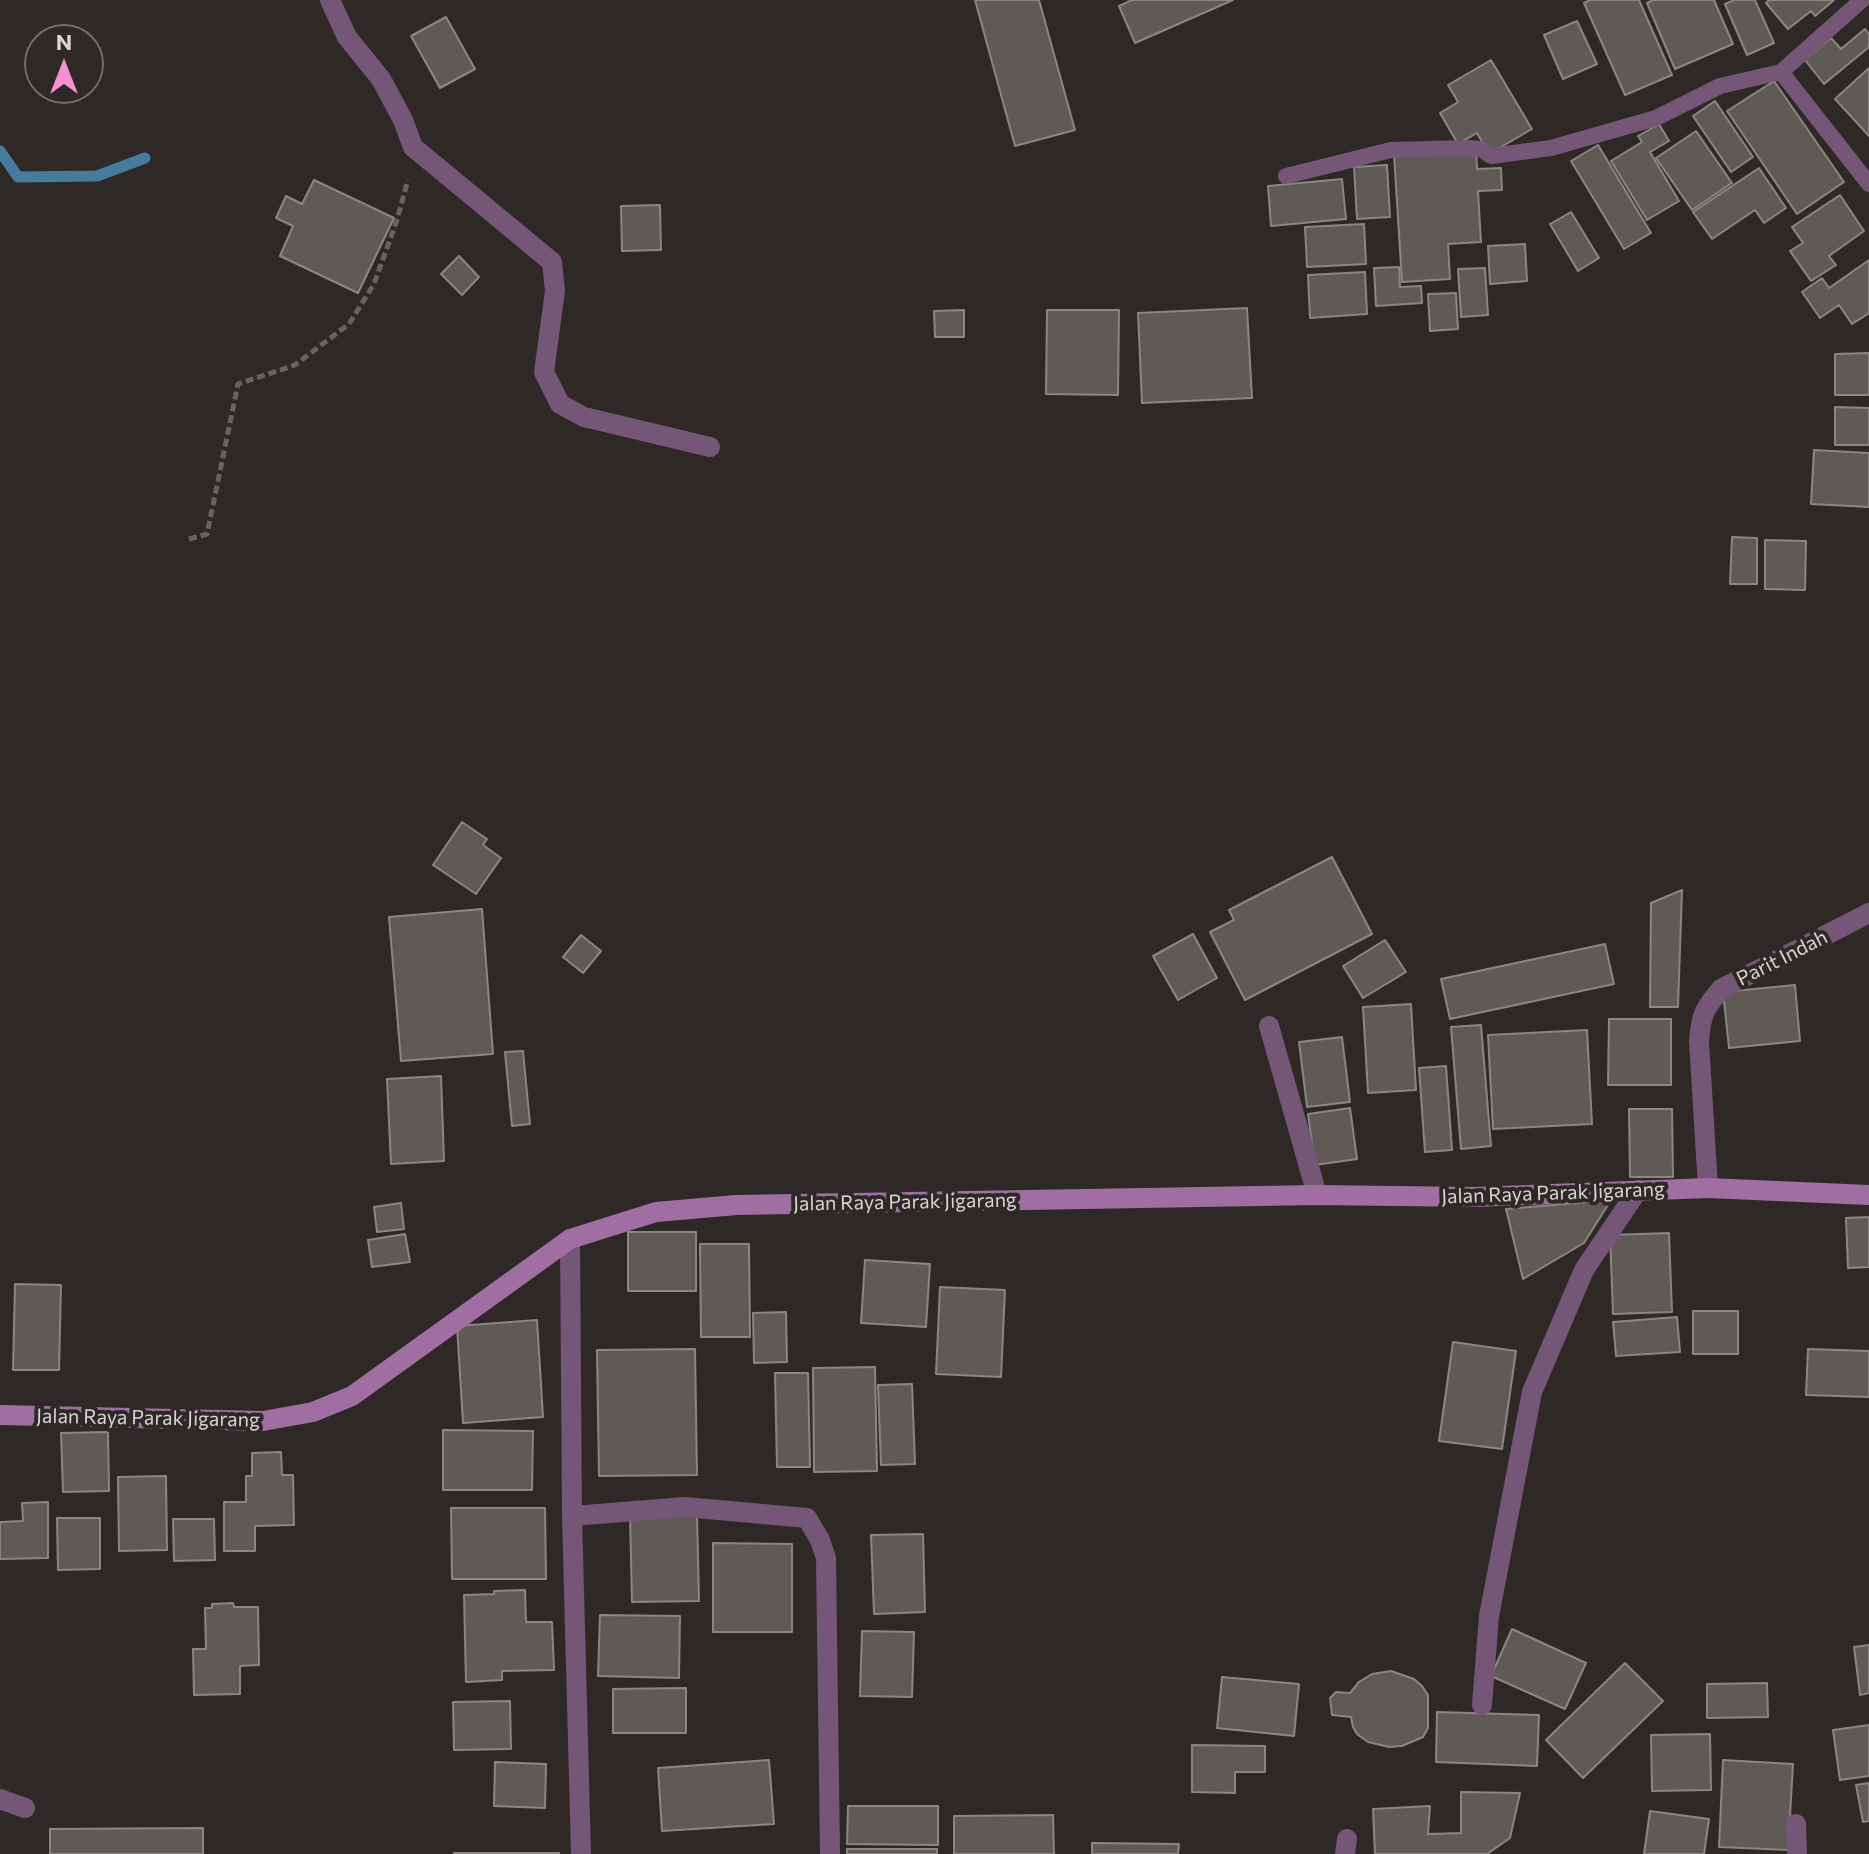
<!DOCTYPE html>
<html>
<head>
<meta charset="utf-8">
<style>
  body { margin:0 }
  #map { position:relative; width:1869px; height:1854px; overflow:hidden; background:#2e2926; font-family:Commissioner,sans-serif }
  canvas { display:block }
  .north { position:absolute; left:24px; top:24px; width:80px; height:80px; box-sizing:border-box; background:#2e2926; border:2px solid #726d6b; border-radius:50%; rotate:0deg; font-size:22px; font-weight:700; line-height:32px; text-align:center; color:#d8d4d2 }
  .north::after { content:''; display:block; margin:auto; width:28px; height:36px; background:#f491d4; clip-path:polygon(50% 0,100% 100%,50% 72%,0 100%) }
</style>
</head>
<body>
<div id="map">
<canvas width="1869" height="1854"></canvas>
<div class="north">N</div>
</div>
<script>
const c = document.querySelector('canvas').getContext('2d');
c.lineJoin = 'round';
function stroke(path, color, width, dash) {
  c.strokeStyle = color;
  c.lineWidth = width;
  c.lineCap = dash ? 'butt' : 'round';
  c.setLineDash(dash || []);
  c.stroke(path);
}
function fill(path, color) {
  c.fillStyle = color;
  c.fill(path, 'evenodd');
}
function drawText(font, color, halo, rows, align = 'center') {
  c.font = font + ' Commissioner,sans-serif';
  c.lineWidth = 8;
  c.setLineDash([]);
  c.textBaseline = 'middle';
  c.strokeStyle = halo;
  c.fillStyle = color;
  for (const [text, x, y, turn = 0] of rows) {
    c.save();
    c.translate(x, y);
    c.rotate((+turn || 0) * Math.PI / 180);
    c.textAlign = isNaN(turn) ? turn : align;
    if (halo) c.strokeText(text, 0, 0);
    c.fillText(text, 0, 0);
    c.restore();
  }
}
const stream = new Path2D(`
  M0,151l18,26 79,-1 48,-18`);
const building = new Path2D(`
  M975,0h64l36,130 -60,16z
  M1132,0h101l-98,43 -16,-37z
  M1590,0h49l33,75 -47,20 -41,-92z
  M1653,0h61l19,44 -58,25 -28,-66z
  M1734,0h21l19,43 -27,12 -22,-51z
  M1769,0h65l-19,16 -4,-5 -23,18 -22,-26z
  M446,17l29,52 -35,19 -29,-52z
  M1577,21l20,43 -34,15 -19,-44z
  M1865,29l4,5v13l-45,37 -19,-24 26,-22 10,11z
  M1491,60l41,69 -43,25 -12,-21 -19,11 -18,-31 18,-11 -10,-17z
  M1869,68v68l-34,-37z
  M1774,81l70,101 -47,32 -70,-103z
  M1715,101l38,56 -22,15 -38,-56z
  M1659,124l10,17 -19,11 29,49 -32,19 -36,-59 31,-19 -4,-6z
  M1696,131l36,52 -40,27 -36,-52z
  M1598,145l53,88 -27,16 -53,-88z
  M1476,149l1,20 24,-1 1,22 -24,1 3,51 -33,2 2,35 -48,3 -8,-128z
  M1387,165l3,52 -33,2 -3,-52z
  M1759,168l27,40 -22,15 -9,-13 -43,29 -19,-27z
  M1342,179l4,40 -75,7 -3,-40z
  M314,180l80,38 -36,75 -78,-37 13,-30 -17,-8 10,-22 16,8z
  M1840,195l24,36 -35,25 7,9 -25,16 -21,-30 13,-8 -11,-16z
  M660,205l1,45 -39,1 -1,-45z
  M1571,212l28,46 -21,13 -28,-47z
  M1364,224l2,40 -59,3 -2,-40z
  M1525,244l2,37 -37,3 -2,-38z
  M459,256l20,21 -17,18 -21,-21z
  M1869,260v53l-17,11 -13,-19 -19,13 -18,-26 20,-14 7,10z
  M1399,267l1,20 21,-1 1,17 -46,3 -2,-38z
  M1485,268l3,47 -27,2 -3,-48z
  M1365,272l2,42 -57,4 -2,-43z
  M1456,293l2,36 -28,2 -2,-37z
  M1247,308l5,90 -110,5 -4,-90z
  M964,310v27h-29l-1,-26z
  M1047,310h72l-1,85 -72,-1z
  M1869,353v42h-34v-41z
  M1835,407l34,1v37h-34z
  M1814,450l55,3v54l-58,-3z
  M1732,537l25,1v46h-27z
  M1765,540l41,1 -1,49 -40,-1z
  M462,822l25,17 -4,6 18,13 -25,36 -43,-29z
  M1332,857l40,77 -127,66 -35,-68 24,-12 -5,-10z
  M1682,890l-4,117h-28l1,-104z
  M482,909l11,145 -92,7 -12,-144z
  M1193,934l24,44 -39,22 -25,-44z
  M581,935l20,16 -18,22 -20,-16z
  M1385,940l21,32 -43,26 -20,-32z
  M1605,944l9,40 -164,35 -9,-40z
  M1795,985l5,56 -71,7 -6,-56z
  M1411,1004l5,86 -48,3 -5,-86z
  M1609,1019h62v66h-63z
  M1481,1025l10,121 -30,3 -10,-122z
  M1587,1030l5,94 -99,5 -5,-94z
  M1342,1037l8,65 -43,5 -8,-65z
  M523,1051l7,73 -18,2 -7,-74z
  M1446,1066l6,84 -27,2 -6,-84z
  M441,1076l3,85 -53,3 -4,-85z
  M1350,1108l7,51 -42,6 -7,-51z
  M1629,1109h43l1,68h-43z
  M1611,1200l-27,43 -61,36 -17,-70z
  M401,1203l3,26 -27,3 -3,-25z
  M1869,1217v50l-21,1 -2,-50z
  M628,1232h68v59h-68z
  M1669,1233l3,79 -59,2 -3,-79z
  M405,1234l5,28 -38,5 -4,-27z
  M700,1244h49l1,93h-49z
  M865,1260l65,4 -4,63 -65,-4z
  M15,1284l46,1 -2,85h-46z
  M940,1287l65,3 -4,87 -65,-3z
  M1693,1311h45v43h-45z
  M786,1312l1,50 -33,1 -1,-50z
  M1677,1317l3,35 -64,4 -3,-34z
  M537,1320l6,97 -80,6 -6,-97z
  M1453,1342l63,9 -14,98 -63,-8z
  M695,1349l2,126 -98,1 -2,-126z
  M1808,1349l61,2v46l-63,-2z
  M875,1367l2,104 -63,1 -1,-104z
  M775,1373h33l2,94h-33z
  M912,1384l3,80 -34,1 -3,-80z
  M443,1430l90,1 -1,59h-89z
  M108,1432l1,59 -46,1 -2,-59z
  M281,1452l1,23h11l1,50 -39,1v25h-31v-49h22v-26h6v-23z
  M166,1476l1,74 -48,1 -1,-74z
  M48,1502v56l-48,1v-37l23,-1 -1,-18z
  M451,1508h94l1,71h-94z
  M697,1514l2,87 -67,1 -2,-87z
  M57,1518h43v51l-42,1z
  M173,1519h41l1,41 -41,1z
  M923,1534l2,78 -51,2 -3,-79z
  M713,1543l79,1v88h-79z
  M525,1590l1,32h26l2,48 -52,1v9l-36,2 -2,-87 30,-1v-3z
  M233,1603l1,4h24l1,58 -19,1v28l-46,1 -1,-46h13l-1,-41h7v-4z
  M600,1615l80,1 -1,62 -81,-2z
  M1512,1629l74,34 -21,46 -74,-33z
  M862,1631l52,1 -2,65 -52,-1z
  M1869,1645v48l-9,2 -6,-48z
  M1625,1663l38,38 -80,77 -37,-38z
  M1391,1671l23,8 8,7 6,9v33l-5,9 -21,9 -13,1 -21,-5 -11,-8 -4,-7 -2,-10 -19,-2 -2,-17 6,-6 14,1 9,-11 13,-8z
  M1222,1677l77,7 -5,52 -77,-8z
  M1767,1683l1,34 -61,1v-34z
  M686,1688v45h-73v-44z
  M510,1701l1,48 -57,1 -1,-48z
  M1437,1712l102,3 -2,51 -101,-4z
  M1869,1725v51l-29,4 -7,-50z
  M1710,1734l1,56 -59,1 -1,-56z
  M1192,1745l73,1v26h-30v21l-43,-1z
  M769,1760l5,64 -112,7 -4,-63z
  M1723,1760l70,4 -5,86 -69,-3z
  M495,1762l51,2 -1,44 -51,-2z
  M1869,1783v38l-6,1 -7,-37z
  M1461,1792l59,1 -10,45 -23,16h-112l-2,-45 57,-3 -2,28 33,-1z
  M848,1806h90v39l-91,-1z
  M1650,1811l59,8 -5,35h-60z
  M1053,1815l1,39h-100v-38z
  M203,1828v26h-153v-25z
  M1092,1843l87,1 -1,10h-86z
  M847,1849h90v5h-90z
  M454,1853h105v1h-105z`);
const path = new Path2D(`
  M189,539l18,-5 31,-150 57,-19 54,-41 25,-40 22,-61 12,-43`);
const lane = new Path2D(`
  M1781,72l88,112
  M1286,176l105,-26 76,-2 14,1 10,7 60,-8 105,-30 64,-32 61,-14 81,-72`);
const street = new Path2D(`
  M330,0l17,37 34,42 22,41 10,27 139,115 3,29 -11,81 16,32 24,13 126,30
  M1269,1026l48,169
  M1708,1188l-9,-147c2,-26 5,-32 22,-52l148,-76
  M570,1239l2,277 9,338
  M572,1516l113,-9 122,11 13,22 6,18 4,296
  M1482,1705l7,-89 43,-224 52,-122 54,-80
  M0,1799l25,9
  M1796,1824l1,30
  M1345,1854l2,-15`);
const secondary = new Path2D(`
  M0,1415l263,6 50,-9 39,-16 218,-157 86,-27 80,-7 581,-10 158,2 233,-9 161,7`);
const streetNames = [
  ["Parit Indah",1782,958,-27],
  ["Jalan Raya Parak Jigarang",1553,1193,-2],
  ["Jalan Raya Parak Jigarang",905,1202,-1],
  ["Jalan Raya Parak Jigarang",148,1418,1]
];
stroke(stream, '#467b9f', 11);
fill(building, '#605a57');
stroke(building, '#8c8682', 2);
stroke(path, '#686361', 5, [8, 4]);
stroke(lane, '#755677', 16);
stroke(street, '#755677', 20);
stroke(secondary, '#a06ea2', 20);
drawText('20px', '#d8d4d2', '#2e2926', streetNames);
</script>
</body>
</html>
